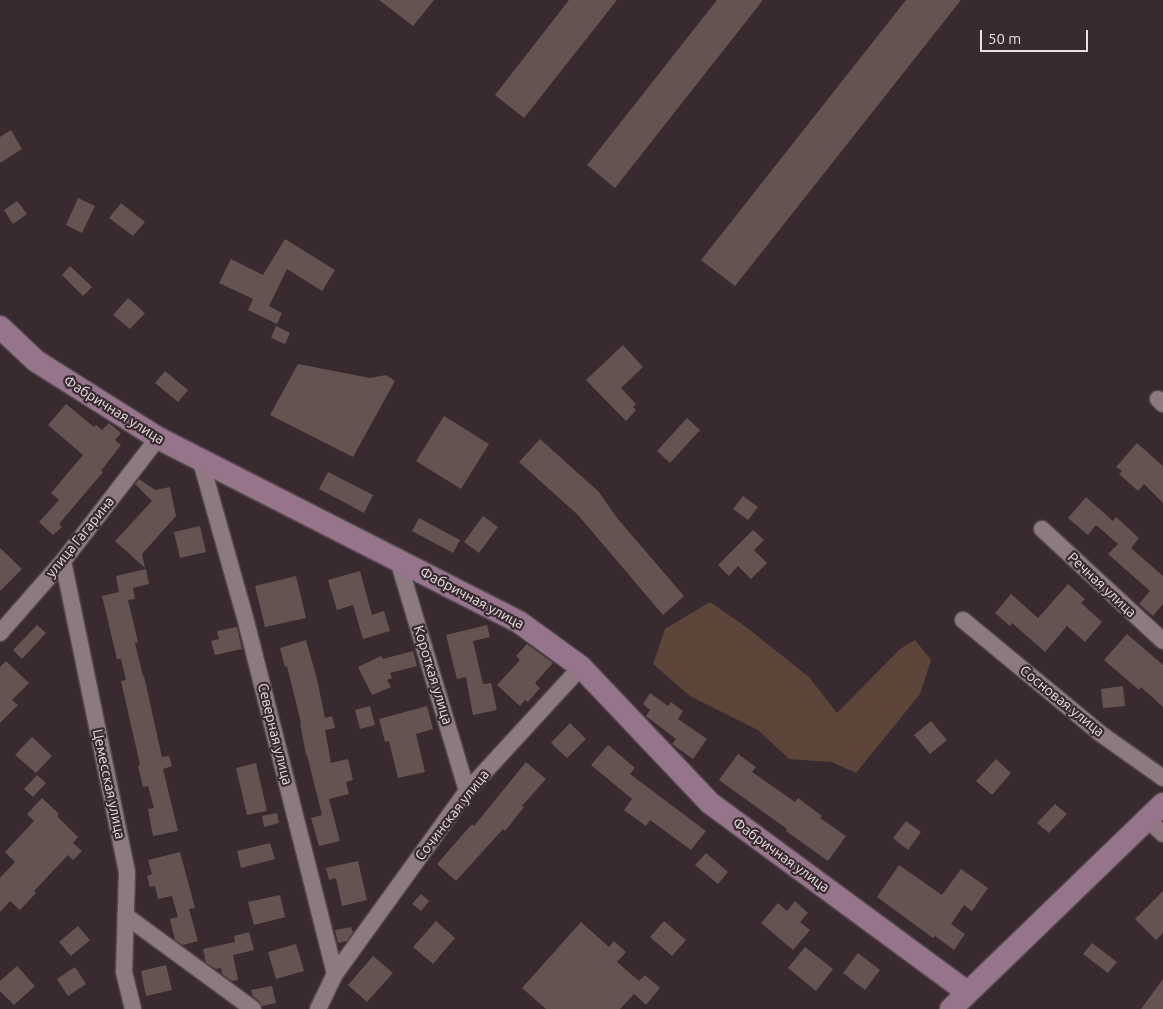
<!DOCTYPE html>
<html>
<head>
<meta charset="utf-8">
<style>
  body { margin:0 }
  #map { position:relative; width:1163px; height:1009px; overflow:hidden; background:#392a2f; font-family:Ubuntu,sans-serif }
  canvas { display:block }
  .scale { position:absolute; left:980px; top:30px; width:108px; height:22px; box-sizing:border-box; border:2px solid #e9dfe2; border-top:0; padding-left:6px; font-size:15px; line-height:18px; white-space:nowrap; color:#e9dfe2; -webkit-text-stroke:4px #392a2f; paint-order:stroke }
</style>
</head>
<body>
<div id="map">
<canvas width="1163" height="1009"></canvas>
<div class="scale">50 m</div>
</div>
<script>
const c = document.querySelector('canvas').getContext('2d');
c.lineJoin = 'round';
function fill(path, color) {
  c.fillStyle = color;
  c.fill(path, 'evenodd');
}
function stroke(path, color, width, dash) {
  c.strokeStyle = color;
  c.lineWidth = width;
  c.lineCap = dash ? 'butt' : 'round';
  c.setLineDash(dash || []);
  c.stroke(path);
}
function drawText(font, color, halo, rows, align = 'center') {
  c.font = font + ' Ubuntu,sans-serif';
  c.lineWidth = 4.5;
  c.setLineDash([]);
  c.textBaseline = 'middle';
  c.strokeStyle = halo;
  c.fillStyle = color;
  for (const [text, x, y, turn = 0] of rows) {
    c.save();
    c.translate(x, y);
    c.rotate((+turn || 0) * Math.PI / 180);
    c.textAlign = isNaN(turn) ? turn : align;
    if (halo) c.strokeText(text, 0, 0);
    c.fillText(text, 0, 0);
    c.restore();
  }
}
const green = new Path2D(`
  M710,602l36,25 63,50 28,36 63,-64 15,-9 16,20 -11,34 -64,79 -24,-11 -43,-3 -31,-29 -68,-34 -37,-32 12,-35z`);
const building = new Path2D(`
  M379,0h55l-21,26z
  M569,0h48l-93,118 -29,-23z
  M717,0h46l-148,188 -28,-23z
  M906,0h55l-226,286 -34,-26z
  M11,130l11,19 -22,14v-26z
  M78,198l17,8 -13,27 -16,-8z
  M17,201l10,13 -14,10 -9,-14z
  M121,203l24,19 -12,14 -24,-18z
  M285,239l50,31 -13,21 -35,-22 -18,37 13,7 -5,11 -29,-14 5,-11 -34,-16 12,-24 32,16z
  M70,266l22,21 -9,9 -21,-21z
  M128,298l17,15 -15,16 -17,-14z
  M276,326l14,7 -5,11 -14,-6z
  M623,345l20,22 -22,21 15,16 -3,3 3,3 -10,11 -40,-41z
  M298,364l72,14 16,-3 9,6 -42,76 -83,-42z
  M165,371l23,19 -10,12 -23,-19z
  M66,404l28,23 2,-2 6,5 7,-7 12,10 -6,7 6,5 -20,26 2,1 -44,52 3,3 -9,8 -14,-13 20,-22 -8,-7 32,-38 -35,-30z
  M444,416l45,28 -28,45 -45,-28z
  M687,418l13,12 -30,33 -13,-12z
  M540,439l59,53 18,26 67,78 -21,19 -85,-100 -59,-53z
  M1137,443l26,23v37l-19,-19 -6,7 -19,-17 3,-3 -6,-4z
  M328,472l45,23 -9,18 -45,-24z
  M139,479l16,11 15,-3 6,29 -34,38 3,14 -30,-27 37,-40 -17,-17z
  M743,496l15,11 -10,13 -15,-11z
  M1086,497l27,24 3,-4 23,21 -8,10 32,28v28l-10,12 -14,-12 11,-13 -42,-37 10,-10 -22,-19 -8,10 -20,-17z
  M483,516l15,11 -19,26 -15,-11z
  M419,518l41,22 -7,13 -41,-22z
  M200,526l6,26 -26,6 -6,-26z
  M753,530l11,10 -10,10 13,13 -16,16 -13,-13 -9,10 -11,-11z
  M0,548l22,21 -22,22z
  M146,569l3,15 -16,4 2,11 -7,1 10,42 -3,1 8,33h1l18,81 7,-1 3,10 -9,3 15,62 -25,5 -5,-27 6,-1 -6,-22 -5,1 -5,-21 2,-1 -19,-84 5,-1 -5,-21h-4l-15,-63 17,-4 -3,-16z
  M360,571l12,44 12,-4 6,20 -27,8 -10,-34 -16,5 -9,-30z
  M296,576l10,42 -41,9 -10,-41z
  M1068,584l17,15 -4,4 21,19 -17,20 -18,-16 -22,26 -33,-29 -2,3 -15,-13 16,-19 27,24z
  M37,625l9,8 -24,26 -9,-9z
  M487,625l3,12 -17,4 10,43 8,-1 6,27 -24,5 -7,-38 -9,2 -11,-44z
  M237,627l5,22 -27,6 -4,-14 8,-2 -2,-8z
  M1127,634l36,31v42l-22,-20 -2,3 -35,-30z
  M306,640l11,39 8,39 7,-2 3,12 -10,2 6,33 17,-4 5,21 -7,2 3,12 -20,5 11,42 -21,5 -8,-28 11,-3 -15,-60h-1l-6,-32h1l-14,-57 -2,1 -5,-19z
  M527,644l26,19 -18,20 5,5 -12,14 -3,-2 -5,6 -23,-21 23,-25 -4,-4z
  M413,651l4,15 -27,7 2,5 -5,2 4,7 -19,8 -14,-28 23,-11 2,3z
  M6,661l23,22 -17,17 6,5 -18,18v-56z
  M1123,686l2,20 -22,2 -2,-19z
  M650,693l18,13 3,-4 12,9 -5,8 29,20 -14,20 -21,-15 4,-5 -30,-23 4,-6 -7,-6z
  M370,706l5,19 -15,4 -5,-19z
  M427,706l6,23 -17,5 9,38 -27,6 -9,-37 -4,1 -6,-23z
  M931,721l16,19 -17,14 -16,-19z
  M570,723l16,16 -19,19 -16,-15z
  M32,737l20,19 -16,17 -21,-18z
  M608,745l27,23 -5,6 76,57 -15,19 -41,-30 -4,6 -22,-16 8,-11 -41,-34z
  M738,754l18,13 -4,5 43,30 3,-4 24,18 -2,2 26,18 -18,25 -42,-30 1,-2 -68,-49z
  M996,759l15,14 -19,22 -16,-14z
  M526,762l20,17 -24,27 2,1 -19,24 -2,-2 -47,52 -19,-17 35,-40 2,2z
  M256,763l11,48 -20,4 -11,-47z
  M37,775l9,8 -13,14 -9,-8z
  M42,798l17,16 -2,2 21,21 -5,6 9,8 -9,9 -5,-5 -34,36 2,2 -16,17 -10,-9 -10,11v-34l15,-16 -10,-10 29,-31 -7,-7z
  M1055,804l12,10 -18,19 -12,-10z
  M277,813l2,10 -15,4 -2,-11z
  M906,821l15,11 -13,18 -15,-12z
  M270,843l5,16 -34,9 -4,-17z
  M180,852l15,56 -6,1 9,32 -15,4 -8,-5 -5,-21 8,-2 -6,-21 -14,3 -3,-13 -5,1 -3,-11 5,-2 -4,-14z
  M706,853l22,19 -10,12 -23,-19z
  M358,861l9,39 -25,6 -6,-28 -7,2 -3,-12z
  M899,865l43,30 19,-26 27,19 -16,23 -8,-6 -13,19 14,10 -11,16 -19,-14 -2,2 -56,-41z
  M1163,891v42l-7,7 -21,-21z
  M421,894l8,7 -8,10 -9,-7z
  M280,895l5,22 -31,8 -6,-23z
  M795,901l13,12 -8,9 10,8 -17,20 -32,-27 17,-20 9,8z
  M436,921l19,17 -22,26 -20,-17z
  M664,921l22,19 -14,16 -22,-19z
  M581,922l28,25 5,-6 12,11 -9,10 22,19 6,-6 15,13 -14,17 -12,-11 -14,15h-74l-24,-21z
  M78,926l12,14 -19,16 -12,-14z
  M351,927l2,5 -6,9 -9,2 -3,-13z
  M249,932l5,18 -21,5 5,25 -6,1 -10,-7 -1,-6 -5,1 -10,-6 -3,-14 32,-7 -1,-6z
  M1092,943l25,19 -9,11 -25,-19z
  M296,944l8,27 -28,8 -8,-27z
  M805,947l28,22 -17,22 -28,-23z
  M858,953l22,17 -15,20 -22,-17z
  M373,956l20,17 -26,29 -19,-17z
  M166,965l6,25 -26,6 -5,-25z
  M17,966l18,20 -21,19 -14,-14v-10z
  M75,967l11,17 -18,12 -11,-17z
  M1163,979v30h-22z
  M272,986l4,17 -14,3 -3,-5 -6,-5 -2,-6z`);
const street = new Path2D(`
  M1158,399l5,5
  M200,458l46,163 89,353 -17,35
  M1042,529l121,112
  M398,560l69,231
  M63,561l64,311 -3,100 9,37
  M963,620l138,114 62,44
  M0,633l63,-72 95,-123
  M1147,819l16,15
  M126,916l127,93
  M335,974l132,-183 114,-124`);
const secondary = new Path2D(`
  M0,327l36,34 122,77 361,184 62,45 129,136 257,189
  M951,1009l212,-205`);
const streetNames = [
  ["Фабричная улица",114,410,32],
  ["улица Гагарина",80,537,-51],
  ["Речная улица",1102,585,43],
  ["Фабричная улица",472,598,28],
  ["Короткая улица",433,675,73],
  ["Сосновая улица",1062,701,39],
  ["Северная улица",275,734,76],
  ["Цемесская улица",109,784,78],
  ["Сочинская улица",452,815,-52],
  ["Фабричная улица",781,855,36]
];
fill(green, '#5d4639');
fill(building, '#645351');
stroke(street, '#54484c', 19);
stroke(secondary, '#54484c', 25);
stroke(street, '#8c7a80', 16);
stroke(secondary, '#95748c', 22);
drawText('14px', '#e9dfe2', '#392a2f', streetNames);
</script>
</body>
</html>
